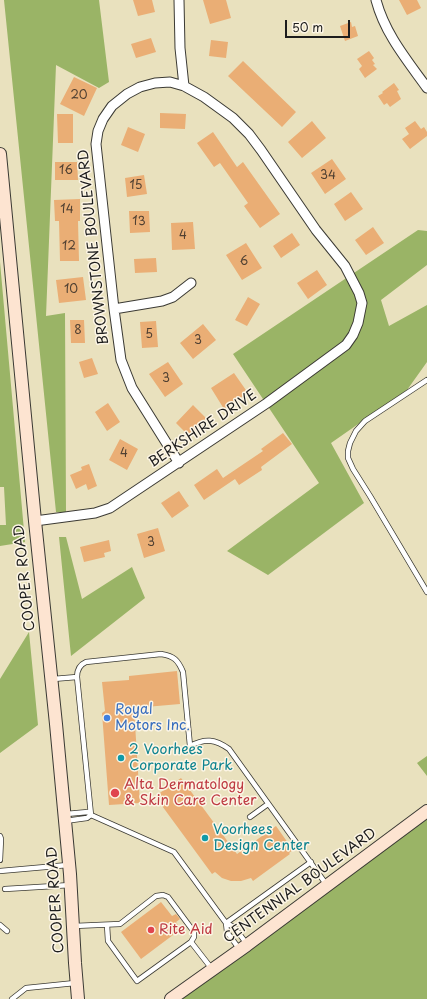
<!DOCTYPE html>
<html>
<head>
<meta charset="utf-8">
<style>
  body { margin:0 }
  #map { position:relative; width:427px; height:999px; overflow:hidden; background:#e9e1be; font-family:"Playpen Sans",sans-serif }
  canvas { display:block }
  .scale { position:absolute; left:285px; top:20px; width:65px; height:18px; box-sizing:border-box; border:2px solid #1c1c1c; border-top:0; padding-left:5px; font-size:12px; line-height:14px; white-space:nowrap; color:#1c1c1c; -webkit-text-stroke:3px #fcf5e5; paint-order:stroke }
</style>
</head>
<body>
<div id="map">
<canvas width="427" height="999"></canvas>
<div class="scale">50 m</div>
</div>
<script>
const c = document.querySelector('canvas').getContext('2d');
c.lineJoin = 'round';
function fill(path, color) {
  c.fillStyle = color;
  c.fill(path, 'evenodd');
}
function stroke(path, color, width, dash) {
  c.strokeStyle = color;
  c.lineWidth = width;
  c.lineCap = dash ? 'butt' : 'round';
  c.setLineDash(dash || []);
  c.stroke(path);
}
function drawText(font, color, halo, rows, align = 'center') {
  c.font = font + ' "Playpen Sans",sans-serif';
  c.lineWidth = 3;
  c.setLineDash([]);
  c.textBaseline = 'middle';
  c.strokeStyle = halo;
  c.fillStyle = color;
  for (const [text, x, y, turn = 0] of rows) {
    c.save();
    c.translate(x, y);
    c.rotate((+turn || 0) * Math.PI / 180);
    c.textAlign = isNaN(turn) ? turn : align;
    if (halo) c.strokeText(text, 0, 0);
    c.fillText(text, 0, 0);
    c.restore();
  }
}
const forest = new Path2D(`
  M4,0h95l10,82 -10,6 -43,-23 -10,251 19,-3 1,199h-10z
  M418,230l9,1v34l-46,35 8,26 38,-21v57l-20,28 -76,53 33,60 -96,72 -41,-24 92,-68 -86,-129z
  M0,262l25,280 -25,4v-21h6l-2,-38h-4z
  M59,537h7l16,62 50,-32 13,31 -74,58z
  M29,632l9,93 -38,28v-74z
  M427,756v20l-10,-13z
  M427,815v184h-256z`);
const building = new Path2D(`
  M133,0h19l3,12 -17,4z
  M203,0h23l5,18 -21,6z
  M399,0h18l4,8 -14,7z
  M351,22l1,5 3,-1 3,10 -13,5 -5,-15z
  M151,38l5,14 -20,6 -5,-14z
  M211,40l17,2 -2,16 -17,-2z
  M369,51l5,7 -2,2 3,4 -2,1 4,4 -12,9 -6,-9 3,-3 -5,-7z
  M243,61l53,51 -14,15 -54,-51z
  M74,77l23,11 -13,28 -24,-12z
  M394,83l5,7 -2,1 4,8 -11,8 -3,-4 -3,2 -6,-9 5,-3 -1,-1z
  M160,113l26,1 -1,15 -25,-1z
  M57,114h16v29h-15z
  M312,121l14,17 -24,20 -14,-16z
  M415,121l6,8 3,-2 3,5v4l-17,13 -8,-10 7,-5 -4,-6z
  M128,127l17,7 -7,18 -17,-7z
  M213,132l24,35 6,-5 37,52 -20,14 -16,-22 4,-3 -28,-40 -6,4 -17,-24z
  M332,159l14,20 -21,15 -14,-21z
  M55,162h22l1,18h-23z
  M144,175l3,19 -20,3 -2,-19z
  M351,192l12,17 -18,12 -11,-17z
  M80,199v22h-2l1,40h-19l-1,-40h-4l-1,-21z
  M129,211h20l1,21 -20,1z
  M193,222l2,27 -23,1 -1,-27z
  M373,227l11,16 -18,12 -11,-15z
  M292,233l8,12 -19,13 -8,-12z
  M246,243l16,25 -20,12 -16,-25z
  M156,258l1,14 -22,1 -1,-14z
  M317,270l10,15 -19,14 -11,-16z
  M83,277l3,23 -27,3 -3,-23z
  M248,297l12,7 -13,22 -12,-6z
  M70,320h14l1,23h-14z
  M156,321l2,26 -16,1 -2,-26z
  M203,324l13,16 -23,19 -13,-16z
  M92,358l6,16 -14,4 -5,-16z
  M168,362l15,22 -18,13 -16,-23z
  M234,373l14,20 -24,16 -13,-21z
  M108,403l12,19 -13,9 -12,-19z
  M193,405l13,13 -17,18 -13,-13z
  M283,433l9,11 -31,23 1,3 -23,15 -4,-6 -31,21 -10,-15 23,-16 6,9 40,-27 -2,-2z
  M120,439l18,10 -11,21 -18,-10z
  M89,464l8,22 -9,4 -2,-6 -10,5 -6,-14 12,-5 -1,-3z
  M179,491l10,15 -17,12 -11,-15z
  M158,528l7,23 -21,7 -7,-24z
  M109,540l2,11 -7,2 1,4 -21,5 -4,-15z
  M177,671l3,33 -46,4 6,95 -31,2 -7,-92 3,-2 -3,-29 27,-2v-4z
  M181,778l56,76 39,-28 17,24 -4,3 1,1 -37,27 -2,-3 -10,3h-10l-9,-3 -7,-6 -3,2 -55,-75 2,-1 -2,-3z
  M161,902l11,14 4,-2 4,5 -4,3 5,7 -40,30 -20,-27z`);
const lane = new Path2D(`
  M427,380l-62,41 -9,10 -6,12 -2,8v7l5,11 17,27 57,96
  M53,679l24,-2
  M66,814l22,-2 3,3 83,37 52,71 1,9 13,18
  M91,815l-14,-138c0,-7 2,-12 9,-15l75,-8c13,2 17,6 22,18l7,74c15,-8 25,-7 39,3l97,135
  M250,817l18,-13
  M65,821l22,-3 4,-3
  M0,836l1,3 -1,21
  M0,871l68,-6
  M5,889l66,-4
  M226,923l85,-61
  M226,923l8,4 13,17
  M0,925l7,6
  M74,926l46,-2 36,-28 7,-1 5,2 26,35v5l-3,5 -54,39 -29,-40 -1,-16
  M191,942l21,27
  M12,999l14,-11 49,-5`);
const street = new Path2D(`
  M179,0l1,48 4,38
  M376,0c9,34 31,60 51,88
  M114,309l48,-8 11,-4 18,-14
  M35,521l60,-8 15,-5 157,-105 79,-58 7,-10 5,-12 4,-20 -3,-10 -14,-27 -29,-36 -55,-80 -12,-16 -16,-16 -29,-21 -20,-11 -14,-4 -15,1 -15,4 -13,7 -15,12 -9,13 -5,12 -2,13 18,165 7,51 11,28 47,75`);
const secondary = new Path2D(`
  M0,154l35,367 21,203 14,150 5,89 3,36
  M171,999l76,-54 180,-134`);
const markers = [
  [107,718,4,"#3f7fe0"],
  [121,758,4,"#0f9aa8"],
  [115,793,5,"#e0444e"],
  [205,838,4,"#0f9aa8"],
  [151,930,4,"#e0444e"]
];
const numberNames = [
  ["20",79,96],
  ["16",66,171],
  ["34",328,176],
  ["15",136,186],
  ["14",67,210],
  ["13",139,222],
  ["4",183,236],
  ["12",69,247],
  ["6",244,262],
  ["10",71,290],
  ["8",78,331],
  ["5",149,335],
  ["3",198,341],
  ["3",166,379],
  ["4",124,454],
  ["3",151,543]
];
const streetNames = [
  ["BROWNSTONE BOULEVARD",94,247,-96],
  ["BERKSHIRE DRIVE",203,429,-34],
  ["COOPER ROAD",25,578,-96],
  ["CENTENNIAL BOULEVARD",300,886,-36],
  ["COOPER ROAD",56,900,-94]
];
const shopNames = [
  ["Royal",115,710],
  ["Motors Inc.",115,726]
];
const cultureNames = [
  ["2 Voorhees",129,750],
  ["Corporate Park",129,766],
  ["Voorhees",213,830],
  ["Design Center",213,846]
];
const healthNames = [
  ["Alta Dermatology",124,785],
  ["& Skin Care Center",124,801],
  ["Rite Aid",159,930]
];
fill(forest, '#9ab466');
fill(building, '#eaae75');
stroke(lane, '#3b3a34', 6);
stroke(street, '#3b3a34', 11);
stroke(secondary, '#3b3a34', 14);
stroke(lane, '#fff', 4.5);
stroke(street, '#fff', 9);
stroke(secondary, '#fde4d1', 12);
for (const [x, y, r, color] of markers) {
  const dot = new Path2D();
  dot.arc(x, y, r, 0, 2 * Math.PI);
  c.fillStyle = color;
  c.fill(dot);
  stroke(dot, '#fcf5e5', 1.5);
}
drawText('12px', '#504032', null, numberNames);
drawText('14px', '#1c1c1c', '#fcf5e5', streetNames);
drawText('14px', '#366cbe', '#fcf5e5', shopNames, 'left');
drawText('14px', '#0d838f', '#fcf5e5', cultureNames, 'left');
drawText('14px', '#be3a42', '#fcf5e5', healthNames, 'left');
</script>
</body>
</html>
